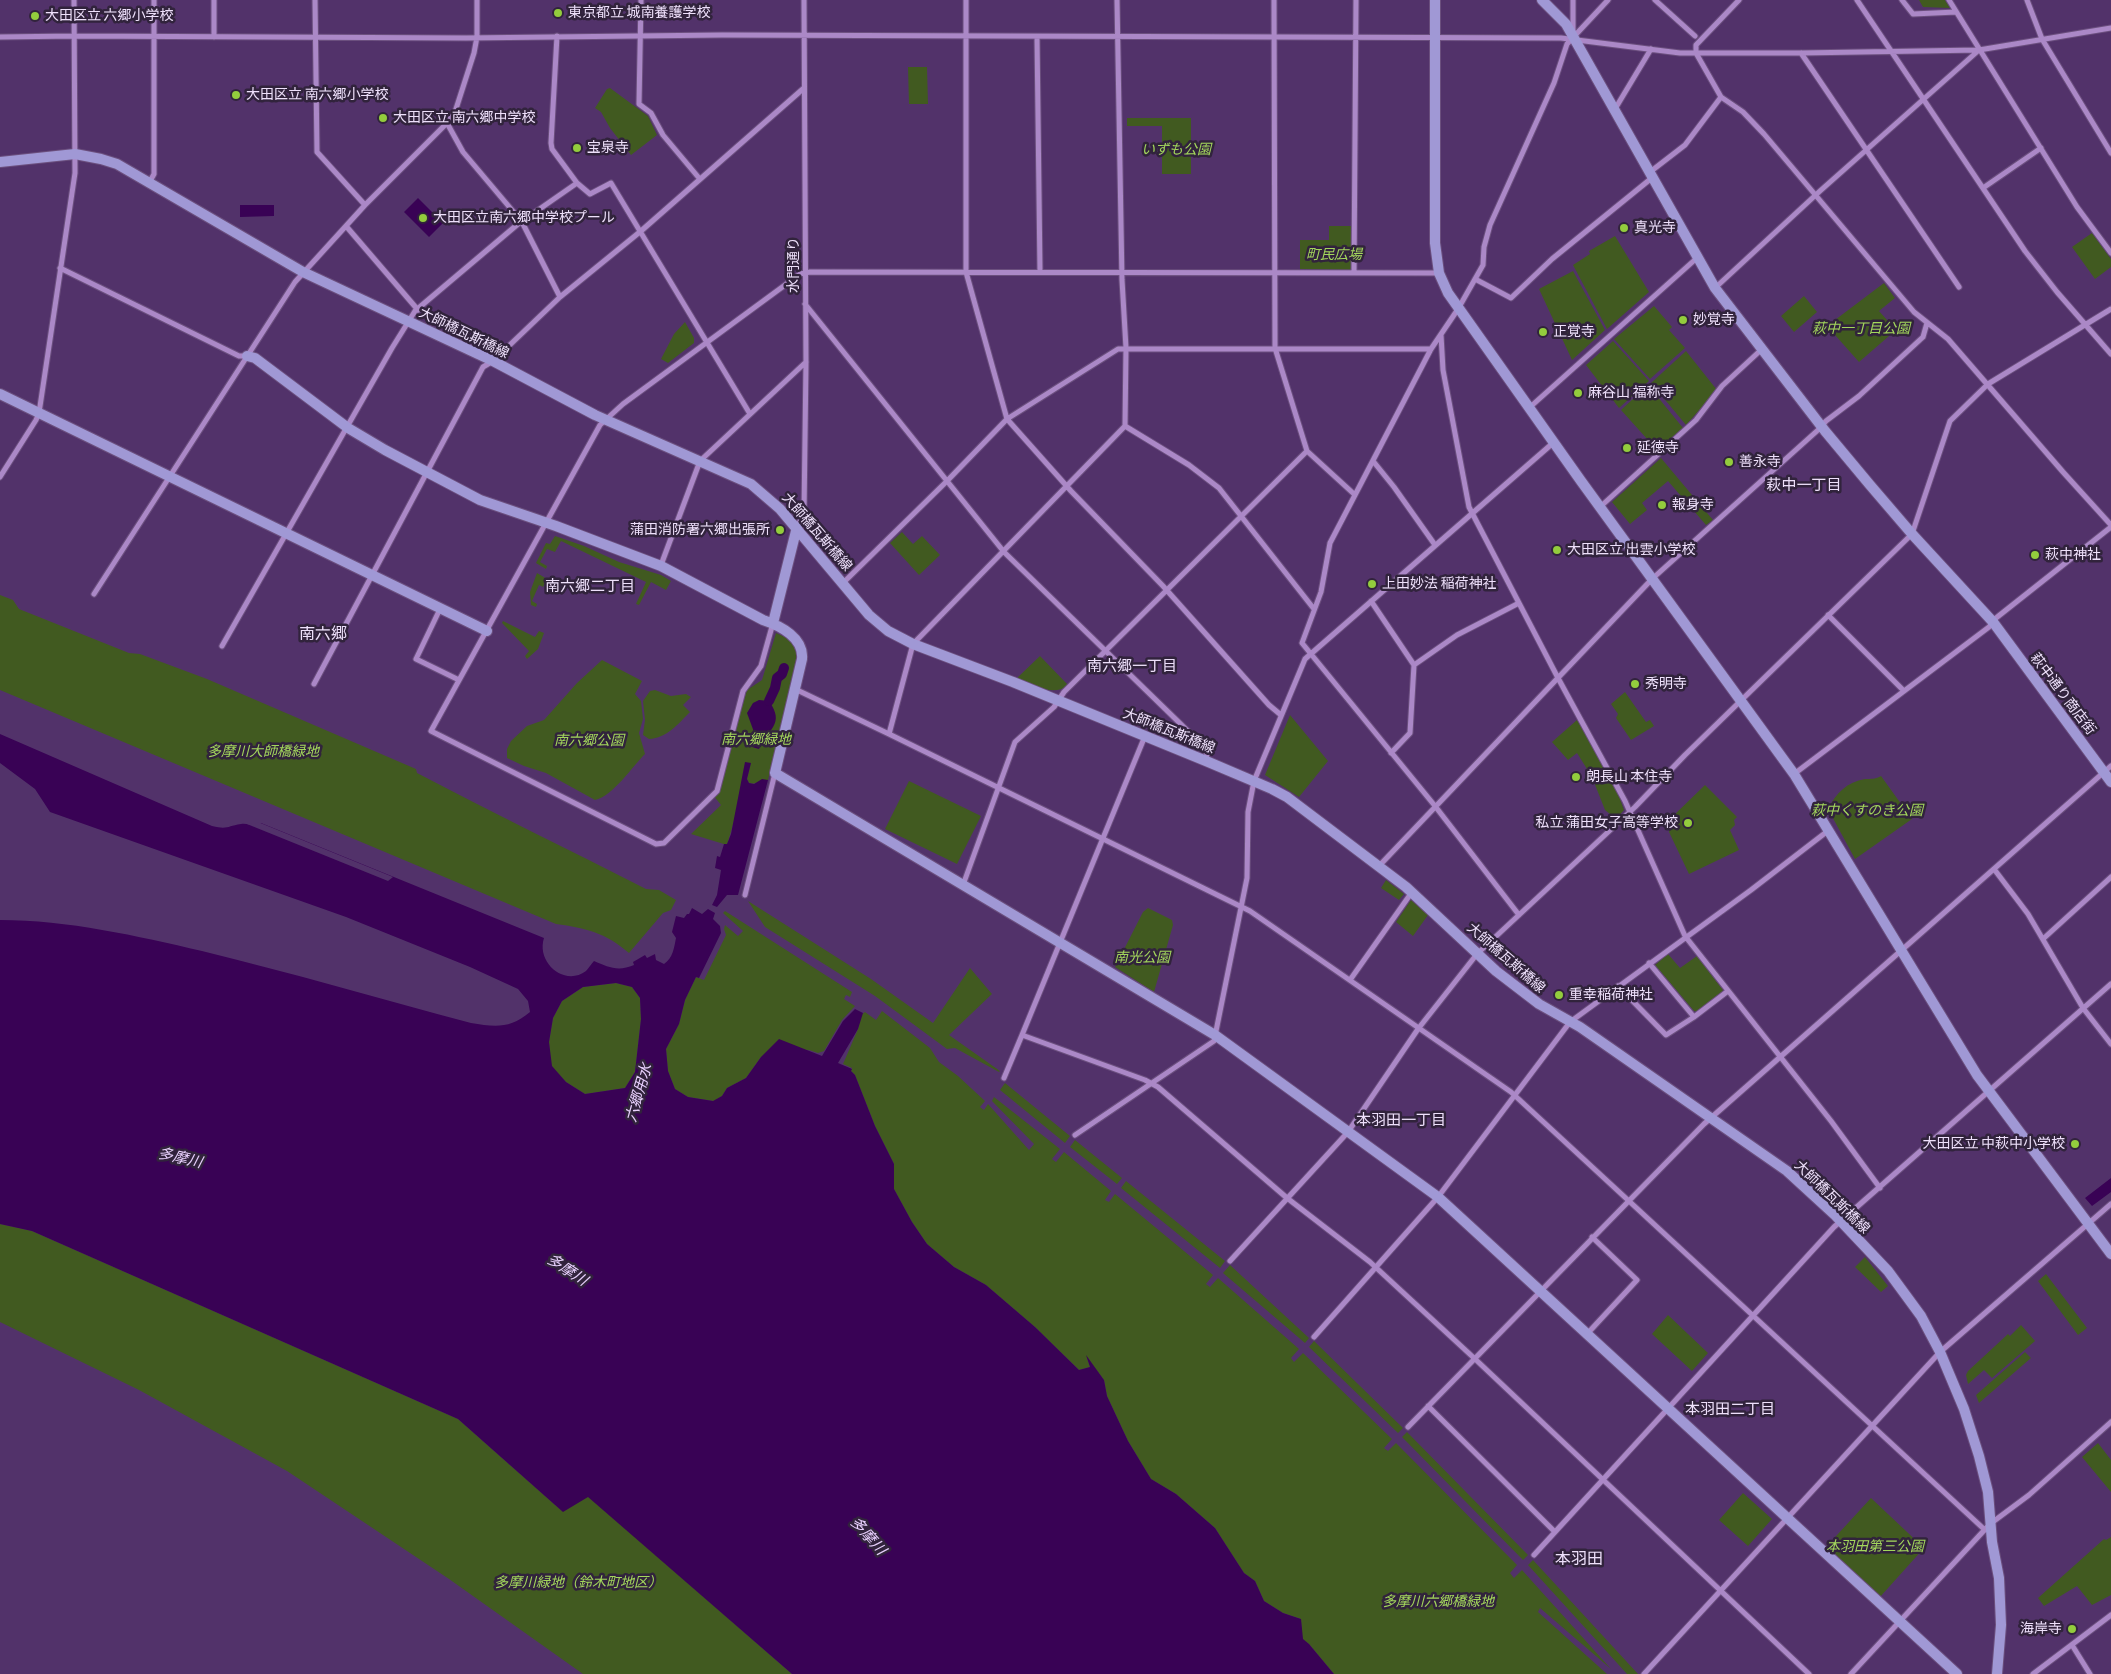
<!DOCTYPE html>
<html>
<head>
<meta charset="utf-8">
<style>
  body { margin:0 }
  canvas { display:block; background:#52326a }
</style>
</head>
<body>
<canvas width="2111" height="1674"></canvas>
<script>
const c = document.querySelector('canvas').getContext('2d');
c.lineJoin = 'round';
function fill(path, color) {
  c.fillStyle = color;
  c.fill(path, 'evenodd');
}
function stroke(path, color, width, dash) {
  c.strokeStyle = color;
  c.lineWidth = width;
  c.lineCap = dash ? 'butt' : 'round';
  c.setLineDash(dash || []);
  c.stroke(path);
}
function drawText(font, color, halo, rows, align = 'center') {
  c.font = font + ' "Crimson Pro","Noto Sans JP",serif';
  c.lineWidth = 5;
  c.setLineDash([]);
  c.textBaseline = 'middle';
  c.strokeStyle = halo;
  c.fillStyle = color;
  for (const [text, x, y, turn = 0] of rows) {
    c.save();
    c.translate(x, y);
    c.rotate((+turn || 0) * Math.PI / 180);
    c.textAlign = isNaN(turn) ? turn : align;
    if (halo) c.strokeText(text, 0, 0);
    c.fillText(text, 0, 0);
    c.restore();
  }
}
const green = new Path2D(`
  M1919,0h26l5,8 -27,-1z
  M908,67h19l1,37h-19z
  M610,88l38,28 9,19 -26,20 -21,-27 -9,-16 -6,-4 12,-19z
  M1127,118h64v56h-29v-48h-35z
  M1329,226h22v44l-51,-1v-29h29z
  M2092,233l19,26v8l-16,12 -23,-32z
  M1615,236l34,56 -42,37 -34,-64 17,-11 -1,-3z
  M1573,271l32,59 -33,30 -33,-71z
  M1884,283l11,15 -16,13 17,19 -37,32 -32,-36z
  M1804,296l13,16 -23,20 -13,-16z
  M1654,306l18,21 -3,3 16,18 -35,31 -36,-40z
  M685,322l9,16v5l-26,20 -7,-4 13,-25z
  M1613,341l36,40 -30,27 -33,-43z
  M1686,351l31,39 -31,35 -35,-42z
  M1648,385l35,43 -26,22 -36,-40z
  M1661,458l52,62 -7,5 -38,-44 -26,22 5,7 -17,14 -18,-22z
  M902,532l11,12 9,-8 18,19 -21,20 -29,-32z
  M555,536l29,10 35,16 42,13 10,6 -5,9 -15,-8 -12,23 -3,-1 10,-22 -85,-41 -6,11 -8,-3 -7,13 7,4 -1,3 -10,-6 10,-20 4,1z
  M537,573l10,6 -4,8 -4,-2 -7,16 5,3 -1,3 -5,-2 -1,-13z
  M0,595l13,5 6,9 110,44 11,1 67,25 209,90 1,4c76,40 153,77 229,116l13,1 17,10 -5,10 -8,3 -34,40c-23,-20 -43,-25 -73,-29l-556,-234z
  M503,621l32,16 4,-6 5,2 -6,16 -11,10 -2,-3 4,-5 -27,-28z
  M776,633l16,7 7,11 -31,129c-7,-1 -12,5 -19,3l-2,-4 4,-16 -24,82 -36,-11 30,-29 -8,-10 4,-4 30,-101 15,-10z
  M1040,656l28,29c-15,13 -35,-1 -51,-7z
  M602,660l40,21 -7,13 6,7 2,18 -4,14 6,21c-13,13 -32,42 -50,46l-49,-27 -22,-7 -17,-8v-9l4,-8 16,-15 17,-6 33,-37z
  M655,690l16,6 15,-2 5,3 -8,8 7,7c-12,12 -23,26 -41,27l-6,-4 2,-15 -2,-19 7,-10z
  M1625,692l21,30 4,-2 4,6 -23,14 -15,-22 2,-4 -7,-10z
  M1290,715l38,46 -29,36 -34,-22z
  M1577,720c17,29 37,58 47,90l-8,9 -11,-9 -13,-33 -15,-24 -9,7 -16,-18z
  M1881,776l31,43 -57,40 -27,-50c8,-16 19,-27 37,-30 6,0 11,0 16,-3z
  M909,781l72,35 -24,48 -72,-35z
  M1705,785l32,32 -3,3 1,5 -5,5 9,20 -50,24 -20,-42 1,-13z
  M1386,880l18,14 -5,6 -18,-12z
  M1411,900l17,15 -15,21 -17,-14z
  M748,901l123,78 62,44 37,-55 22,26 -43,41 51,36 -1,1 -44,-24 -8,1 -72,-53 -110,-69z
  M1148,908l24,12 1,5 -19,67 -39,-25 28,-55z
  M725,911l127,81 -2,5 -4,-2 -2,4 11,7 -13,14 -18,31 -6,2 -9,-3 -48,7 -15,21 -19,10 -5,8 -8,5 -26,-4 -13,-8 -7,-18 -2,-22 13,-25 6,-24 11,-23 8,3 22,-45 -2,-6 1,-4 13,11 5,-5 -20,-18z
  M1668,954l12,14 17,-12 26,34 -1,2 -25,20 -3,-1 -39,-46z
  M616,983l16,4 8,11 1,21 -6,53 -10,16 -40,6 -19,-12 -15,-16 -2,-24 4,-24 9,-17 21,-14z
  M882,1011l48,37 9,14 19,14 27,25 -5,6 4,3 4,-6 41,46 5,-6 -42,-43 2,-4 66,52 -8,10 4,3 8,-10 47,39 -6,9 4,2 6,-8 98,81 -7,9 4,3 8,-9 81,71 -8,9 3,4 9,-9 89,86 -8,9 4,3 8,-8 121,122 -7,8 4,5 8,-8 89,99 -71,-61 -2,4 69,62h-273l-25,-30 -7,-5 -1,-20 -18,-6 -19,-12 -9,-20 -11,-8 -29,-45 -39,-34 -25,-15 -23,-38 -21,-45 -3,-16 -17,-22 3,9 -11,3 -44,-43 -49,-42 -32,-18 -27,-23 -15,-22 -18,-33v-25l-19,-38 -20,-51 -4,-4 1,-3 -9,-4 15,-35 3,-14 4,-3 11,8z
  M1005,1083l65,53 -5,7 -65,-53z
  M1075,1140l47,38 -5,6 -47,-37z
  M1126,1181l99,80 -5,7 -99,-80z
  M0,1224l32,7 426,188 104,92 26,-15 204,178h-209l-134,-95 -162,-108 -148,-81 -139,-68z
  M1865,1257l23,29 -7,6 -26,-25z
  M1230,1265l79,73 -4,5 -82,-70z
  M2046,1274l41,54 -9,7 -40,-54z
  M1668,1315l40,38 -16,18 -40,-37z
  M2021,1325l14,16 -43,37 -8,-8 -16,14 -2,-9 2,-4 40,-37 2,2z
  M1314,1341l89,87 -5,5 -89,-86z
  M2025,1352l6,6 -52,45 -3,-8z
  M1407,1432l121,123 -5,5 -121,-123z
  M2098,1443l13,17v32l-29,-35z
  M1743,1493l29,26 -24,27 -29,-26z
  M1871,1498l53,50 -44,49 -54,-50z
  M2111,1537v58l-19,10 -15,-19 -33,20 -6,-8 66,-59 2,1z
  M1533,1560l105,114h-11l-99,-109z`);
const water = new Path2D(`
  M418,198l25,25 -14,14 -25,-25z
  M240,205h34v11l-34,1z
  M759,700l10,1c17,24 -2,28 -10,48l-7,-2 2,-15 -7,-19 6,-10z
  M0,734l212,92c16,4 15,0 29,-2 10,-1 10,4 20,-1l283,115c-8,25 21,49 42,33 3,-3 5,-7 8,-10 14,6 24,11 40,4l-1,-3 12,-7 2,3 8,-4 1,6 8,4c9,-6 10,-16 12,-26l-4,-6 4,-16 8,2 3,-4h2l3,-6 10,6 6,-5 7,4 -2,6 7,7 1,7 -22,45 -3,-1 -11,23 -6,24 -13,25 2,22 7,18 13,8 25,4 9,-5 5,-8 19,-10 15,-21 18,-18 43,17 21,-35 12,-12 8,4 -5,16 -20,34 14,6 -1,2 4,4 20,51 19,38v25l18,33 15,22 27,23 32,18 49,42 44,43 11,-3 -4,-12 18,25 3,16 21,45 23,38 25,15 39,34 29,45 11,8 9,20 19,12 18,6 2,20 6,5 25,30h-542l-204,-177 -25,15 -105,-93 -426,-188 -32,-7v-304c68,0 137,16 202,31 90,22 179,48 269,72 24,4 39,6 59,-11l-2,-11 -10,-12 -48,-22 -124,-50 -296,-105 -15,-23 -35,-26zM616,983l16,4 8,11 1,21 -6,53 -10,16 -40,6 -19,-12 -14,-16 -3,-24 4,-24 9,-17 21,-14z
  M745,762l6,1 -4,16 2,4 5,1 8,-5 6,1 -30,115h-11l-10,12 -5,-2 5,-10 4,-25 -6,-2 2,-12 3,1 4,-13h3l4,-10z
  M2111,1178v14l-19,14 -7,-8z`);
const pier = new Path2D(`
  M242,822l11,2 5,-2 135,55 -5,4z`);
const canal = new Path2D(`
  M769,701l6,-13 2,-10 5,-4 2,-6`);
const street = new Path2D(`
  M315,0l2,152 48,53
  M641,0l-2,104 12,9 12,22 36,43
  M966,0v272l41,147 64,72 92,95 106,119 12,10
  M1274,0l1,348 32,103 47,43
  M1655,0l40,36
  M1739,0l-43,45v8l25,44 22,15 21,22 150,178 34,27 115,133 48,53
  M1857,0l168,251 32,41 54,62
  M1902,0l11,14 43,-2
  M1949,0l128,207 34,46
  M2027,0l15,39 69,114
  M1573,31v-31
  M0,37l74,-1 392,2 256,-3 839,3 119,15h121l178,-3 132,-22
  M214,37v-37
  M1037,37l3,235
  M1801,53l158,234
  M1615,109l36,-60
  M447,123l16,29 59,70 38,75
  M1650,172l35,-27 36,-48
  M149,183l5,-9v-174
  M577,183l13,11 21,-11 139,231
  M1983,188l58,-40
  M346,226l72,84
  M60,268l179,88h8
  M1354,273l2,-273
  M1475,279l36,19 41,-39 101,-82
  M1715,288l105,-97 159,-141
  M805,304l199,248 189,184 14,17 -1,8
  M1441,335l2,35 26,137 89,171 67,123 60,135 146,185 49,67
  M1529,408l169,-151
  M1125,426l64,39 30,23 95,121
  M1373,461l21,26 41,58
  M0,477l36,-57 3,-7 36,-240 -1,-173
  M1600,507l96,-87 26,-34 40,-37
  M797,527l7,-13 2,-152 -2,-362
  M661,565l39,-104 106,-99
  M843,583l104,-102 60,-62 111,-70h313
  M94,594l201,-312 70,-77 82,-82 8,-11 19,-59 3,-16v-37
  M1371,601l43,64
  M440,609l-24,50 43,21
  M1828,615l76,76
  M773,623l-12,43 -18,25 -26,100 -53,52 -8,1 -225,-113 169,-306 23,-21 177,-130 10,-2 629,1
  M222,646l170,-298 23,-37 103,-87 59,-41 -25,-34 -1,-6 6,-107
  M314,684l169,-317 10,-6 67,-64 81,-66 163,-143
  M795,689l94,45 24,-90 212,-218 1,-78 -4,-68 -5,-280
  M889,734l361,177 261,181 474,438
  M1145,736l-123,299 123,45 13,7 129,111 83,64 104,96 335,316
  M1391,753l19,-20 4,-68 43,-30 62,-32
  M1794,774l195,-147 7,-9 115,-91
  M1379,866l273,-287 166,-149 8,-9 33,-25 64,-59 4,-14
  M1994,869l34,45 55,94 28,36
  M963,885l52,-143 39,-35 10,-15 243,-241
  M745,895l30,-122
  M1519,915l-84,-109 -133,-163 19,-51 9,-49 101,-194 27,-40 25,-44 1,-18 6,-22 64,-142 13,-39 41,-44
  M2043,939l68,-62
  M1649,963l45,54
  M1350,980l62,-88
  M1618,986l48,49 28,-18 34,-26
  M1004,1078l18,-43
  M1075,1135l139,-94 33,-163 1,-66 6,-31 51,-122 248,-216
  M1230,1261l118,-129 70,-103 59,-75 158,-147 50,-52 227,-221 38,-113 38,-37 123,-75
  M1587,1334l50,-54 -45,-43
  M1314,1337l124,-140 132,-175 181,-132 78,-60
  M1428,1406l127,126
  M1408,1427l296,-303 407,-358
  M1534,1555l300,-328 277,-243
  M2072,1645l18,29
  M1644,1674l296,-322 171,-148
  M1851,1674l139,-150 39,-29 82,-73
  M2033,1674l78,-59`);
const secondary = new Path2D(`
  M1435,0v243l4,30 9,20 133,188 213,293 183,301 134,179
  M1542,0l24,24 149,264 110,143 45,54 42,49 81,88 118,160
  M0,162l75,-8 26,5 16,5 186,108 190,89 102,54 156,69 29,25 89,106 19,16 25,13 100,38 193,79 66,28 15,8 119,90 90,84 43,33 41,23 207,144 48,44 53,56 33,45 19,36 24,57 15,47 9,36 4,50 7,36 2,47 -4,49
  M247,356l8,2 93,70 37,22 95,50 76,26 105,40 102,54c18,6 41,18 39,39l-27,114 440,262 223,162 519,477
  M0,394l487,237
  M773,623l24,-96`);
const markers = [
  [558,13,5,"#93cc3d"],
  [35,16,5,"#93cc3d"],
  [236,95,5,"#93cc3d"],
  [383,118,5,"#93cc3d"],
  [577,148,5,"#93cc3d"],
  [423,218,5,"#93cc3d"],
  [1624,228,5,"#93cc3d"],
  [1683,320,5,"#93cc3d"],
  [1543,332,5,"#93cc3d"],
  [1578,393,5,"#93cc3d"],
  [1627,448,5,"#93cc3d"],
  [1729,462,5,"#93cc3d"],
  [1662,505,5,"#93cc3d"],
  [780,530,5,"#93cc3d"],
  [1557,550,5,"#93cc3d"],
  [2035,555,5,"#93cc3d"],
  [1372,584,5,"#93cc3d"],
  [1635,684,5,"#93cc3d"],
  [1576,777,5,"#93cc3d"],
  [1688,823,5,"#93cc3d"],
  [1559,995,5,"#93cc3d"],
  [2075,1144,5,"#93cc3d"],
  [2072,1629,5,"#93cc3d"]
];
const poiNames = [
  ["東京都立 城南養護学校",568,13],
  ["大田区立 六郷小学校",45,16],
  ["大田区立 南六郷小学校",246,95],
  ["大田区立 南六郷中学校",393,118],
  ["宝泉寺",587,148],
  ["大田区立南六郷中学校プール",433,218],
  ["真光寺",1634,228],
  ["妙覚寺",1693,320],
  ["正覚寺",1553,332],
  ["麻谷山 福称寺",1588,393],
  ["延徳寺",1637,448],
  ["善永寺",1739,462],
  ["報身寺",1672,505],
  ["蒲田消防署六郷出張所",770,530,"right"],
  ["大田区立 出雲小学校",1567,550],
  ["萩中神社",2045,555],
  ["上田妙法 稲荷神社",1382,584],
  ["秀明寺",1645,684],
  ["朗長山 本住寺",1586,777],
  ["私立 蒲田女子高等学校",1678,823,"right"],
  ["重幸稲荷神社",1569,995],
  ["大田区立 中萩中小学校",2065,1144,"right"],
  ["海岸寺",2062,1629,"right"]
];
const parkNames = [
  ["いずも公園",1176,150],
  ["町民広場",1334,255],
  ["萩中一丁目公園",1861,329],
  ["南六郷緑地",756,740],
  ["南六郷公園",589,741],
  ["多摩川大師橋緑地",263,752],
  ["萩中くすのき公園",1867,811],
  ["南光公園",1142,958],
  ["本羽田第三公園",1875,1547],
  ["多摩川緑地（鈴木町地区）",578,1583],
  ["多摩川六郷橋緑地",1438,1602]
];
const streetNames = [
  ["水門通り",794,265,-90],
  ["大師橋瓦斯橋線",464,333,26],
  ["大師橋瓦斯橋線",817,532,49],
  ["萩中通り商店街",2063,694,53],
  ["大師橋瓦斯橋線",1169,731,22],
  ["大師橋瓦斯橋線",1506,958,41],
  ["大師橋瓦斯橋線",1832,1197,44]
];
const neighbourhoodNames = [
  ["萩中一丁目",1804,485],
  ["南六郷二丁目",590,586],
  ["南六郷一丁目",1132,666],
  ["本羽田一丁目",1401,1120],
  ["本羽田二丁目",1730,1409]
];
const waterNames = [
  ["六郷用水",639,1093,-74],
  ["多摩川",180,1158,13],
  ["多摩川",567,1270,33],
  ["多摩川",868,1536,48]
];
const quarterNames = [
  ["南六郷",323,634],
  ["本羽田",1579,1559]
];
fill(green, '#415a20');
fill(water, '#390255');
fill(pier, '#52326a');
stroke(canal, '#390255', 10);
stroke(street, '#6b4f7e', 7);
stroke(secondary, '#6b4f7e', 12);
stroke(street, '#ab88c7', 5);
stroke(secondary, '#a098d5', 10);
for (const [x, y, r, color] of markers) {
  const dot = new Path2D();
  dot.arc(x, y, r, 0, 2 * Math.PI);
  c.fillStyle = color;
  c.fill(dot);
  stroke(dot, '#31233c', 2);
}
drawText('14px', '#eee0fb', '#31233c', poiNames, 'left');
drawText('italic 14px', '#a3d75c', '#31233c', parkNames);
drawText('14px', '#eee0fb', '#31233c', streetNames);
drawText('15px', '#eee0fb', '#31233c', neighbourhoodNames);
drawText('italic 15px', '#e8d0fd', '#31233c', waterNames);
drawText('16px', '#eee0fb', '#31233c', quarterNames);
</script>
</body>
</html>
